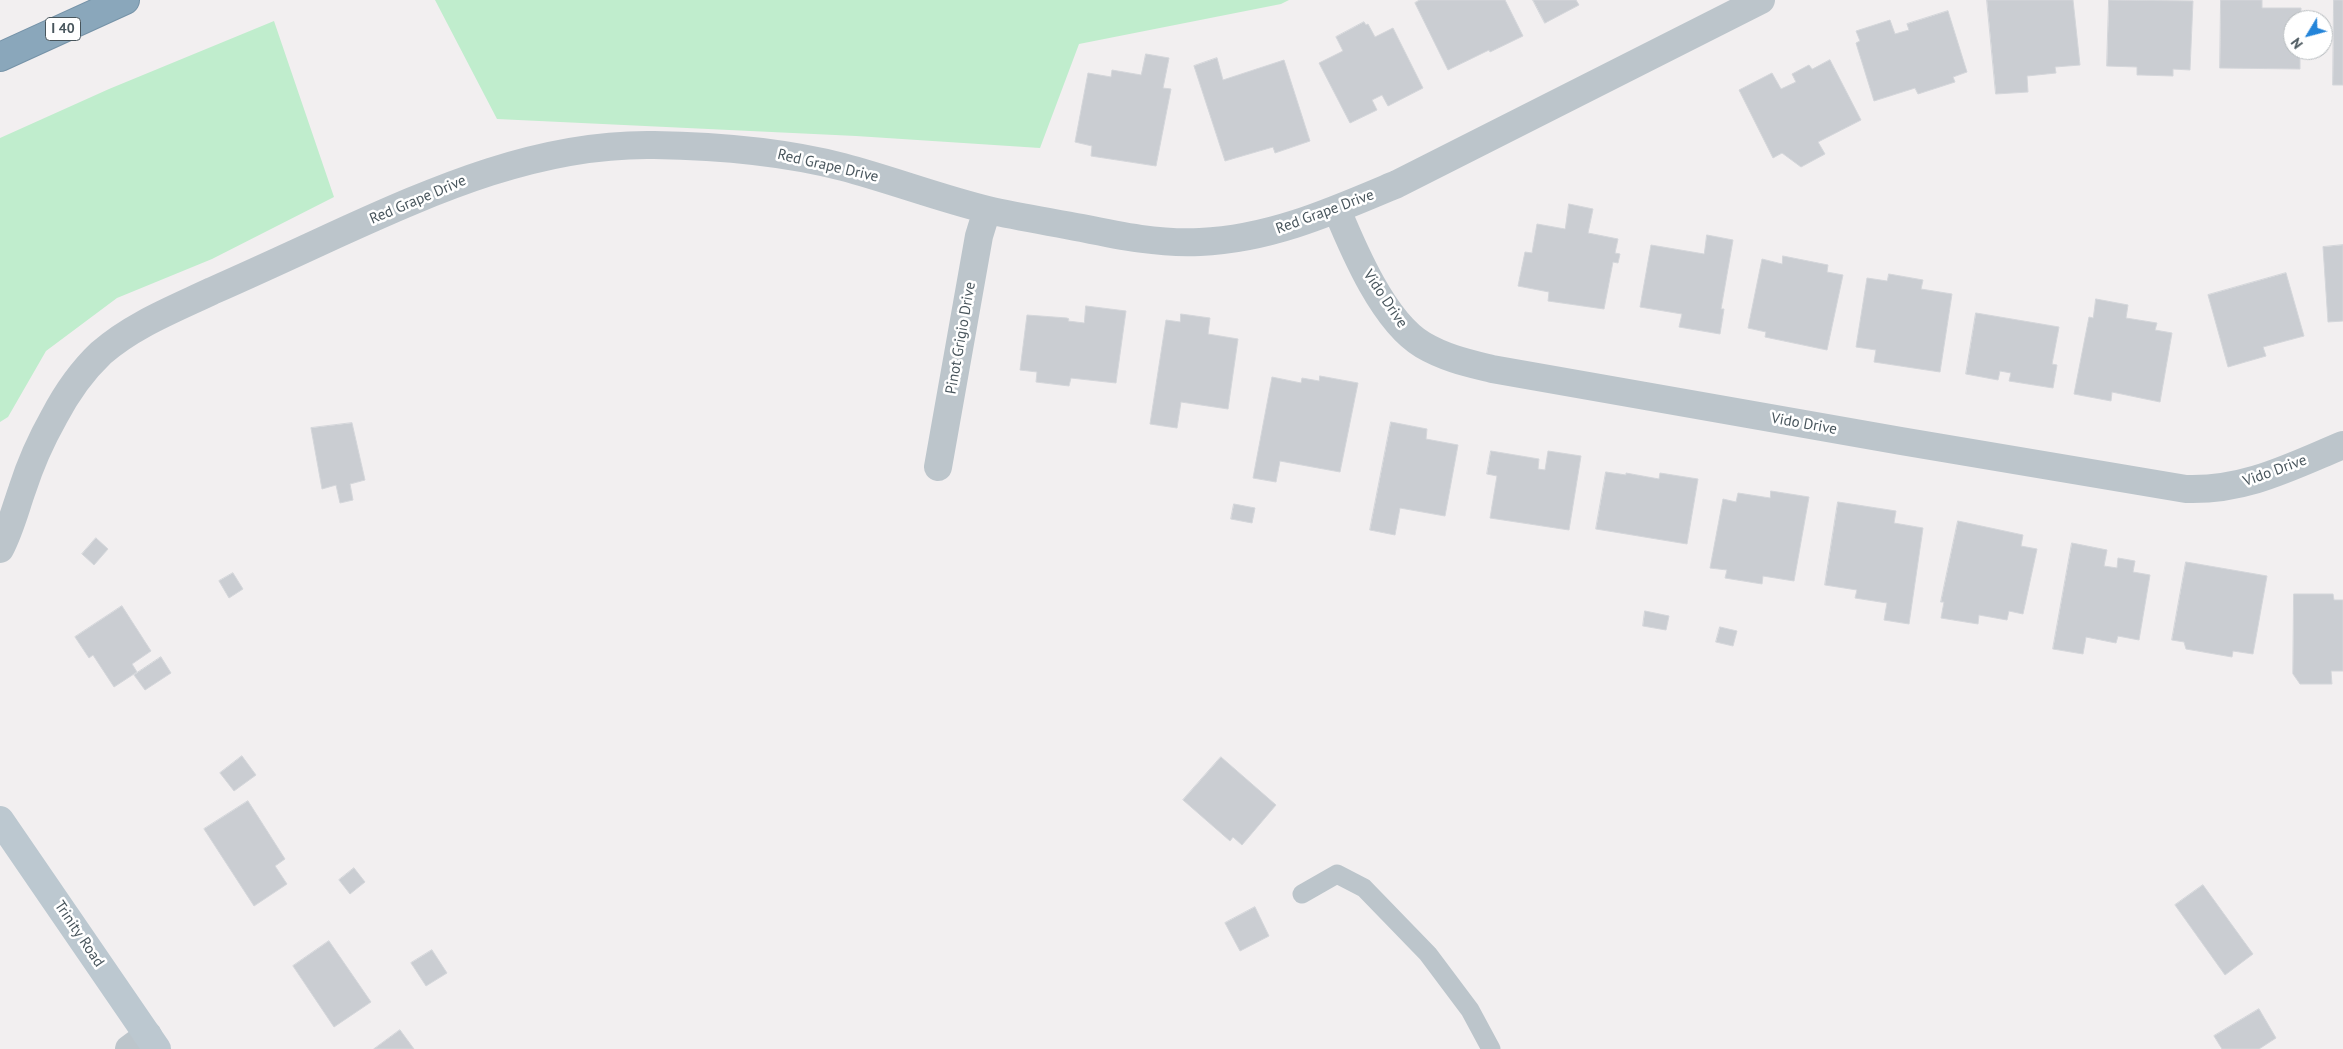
<!DOCTYPE html>
<html>
<head>
<meta charset="utf-8">
<style>
  body { margin:0 }
  #map { position:relative; width:2343px; height:1049px; overflow:hidden; background:#f2eff0; font-family:"PT Sans",sans-serif }
  canvas { display:block }
  .north { position:absolute; left:2283px; top:10px; width:50px; height:50px; box-sizing:border-box; background:#fff; border:1px solid #b6bbbe; border-radius:50%; rotate:233deg; font-size:14px; font-weight:700; line-height:20px; text-align:center; color:#48555c }
  .north::after { content:''; display:block; margin:auto; width:18px; height:22px; background:#2384d9; clip-path:polygon(50% 0,100% 100%,50% 72%,0 100%) }
</style>
</head>
<body>
<div id="map">
<canvas width="2343" height="1049"></canvas>
<div class="north">N</div>
</div>
<script>
const c = document.querySelector('canvas').getContext('2d');
c.lineJoin = 'round';
function fill(path, color) {
  c.fillStyle = color;
  c.fill(path, 'evenodd');
}
function stroke(path, color, width, dash) {
  c.strokeStyle = color;
  c.lineWidth = width;
  c.lineCap = dash ? 'butt' : 'round';
  c.setLineDash(dash || []);
  c.stroke(path);
}
function drawText(font, color, halo, rows, align = 'center') {
  c.font = font + ' "PT Sans",sans-serif';
  c.lineWidth = 5;
  c.setLineDash([]);
  c.textBaseline = 'middle';
  c.strokeStyle = halo;
  c.fillStyle = color;
  for (const [text, x, y, turn = 0] of rows) {
    c.save();
    c.translate(x, y);
    c.rotate((+turn || 0) * Math.PI / 180);
    c.textAlign = isNaN(turn) ? turn : align;
    if (halo) c.strokeText(text, 0, 0);
    c.fillText(text, 0, 0);
    c.restore();
  }
}
const green = new Path2D(`
  M435,0h854l-8,4 -202,40 -39,104 -184,-12 -359,-17z
  M274,21l60,176 -122,62 -95,39 -71,53 -38,66 -8,5v-284l109,-49z`);
const building = new Path2D(`
  M1420,0h85l18,36 -33,16 -1,-2 -41,20 -33,-67z
  M1533,0h43l3,5 -34,18z
  M1987,0h86l7,65 -25,2 1,6 -29,3 1,16 -32,2z
  M2109,0l84,1 -3,69 -17,-1v7l-32,-1h-4v-8l-30,-1z
  M2221,0h41v8h39v12h-8v30h7v19l-80,-1z
  M2334,0h9v85h-10z
  M1948,11l19,61 -14,5 2,5 -37,12 -3,-6 -41,13 -18,-58 4,-2 -4,-10 34,-11 5,14 14,-4 -2,-6z
  M1364,22l2,3 2,-1 7,13 18,-9 30,60 -35,18 -6,-11 -10,5 5,10 -27,13 -31,-60 24,-12 -7,-14z
  M1146,54l23,4 -6,30 8,1 -15,77 -65,-10 1,-10 -17,-4 13,-69 23,4 1,-7 29,5z
  M1217,58l6,22 61,-20 26,81 -35,12 -2,-6 -48,14 -31,-95z
  M1830,60l31,60 -43,22 7,12 -24,13 -19,-14 -9,5 -34,-68 33,-17 9,16 15,-7 -4,-8 17,-9 3,4z
  M1569,204l24,5 -5,24 30,6 -3,14 5,1 -2,9 -5,-1 -9,47 -56,-8 1,-9 -31,-6 7,-34 7,1 5,-29 28,5z
  M1707,235l26,5 -12,69h3l-4,25 -41,-7 3,-13 -42,-7 11,-62 53,9z
  M2343,245v76l-15,1 -5,-75z
  M1783,256l45,9 -1,7 16,3 -16,75 -62,-13 1,-5 -18,-4 14,-69 20,5z
  M2286,273l18,63 -41,11 3,9 -38,11 -20,-72z
  M1889,274l34,6 -2,9 31,5 -12,78 -66,-10 2,-12 -20,-3 11,-69 20,3z
  M2096,299l32,6 -2,13 31,5 -2,7 17,3 -12,69 -48,-10 -1,9 -37,-7 15,-77 4,1z
  M1086,306l40,5 -10,72 -45,-5 -2,8 -33,-4 1,-10 -17,-2 7,-55 40,3 2,1 -1,2 16,2z
  M1976,313l83,14 -7,37 5,1 -4,23 -44,-7 2,-8 -11,-2 -2,9 -32,-6z
  M1181,314l29,4 -2,16 30,5 -10,70 -47,-7 -4,26 -27,-4 16,-104 14,2z
  M1320,376l38,7 -18,89 -60,-11 -4,21 -23,-4 19,-101 29,6 1,-5 17,3z
  M1391,422l36,7 -1,10 32,6 -13,71 -45,-8 -5,27 -25,-5z
  M352,423l13,57 -15,4 3,16 -13,3 -4,-18 -14,4 -11,-61z
  M1491,451l48,8 -1,10 7,1 3,-19 33,5 -12,74 -79,-12 7,-42 -10,-2z
  M1606,472l20,3v-2l33,6 1,-6 38,6 -11,65 -91,-15z
  M1771,491l38,6 -15,84 -31,-5 -1,8 -37,-6 2,-8 -17,-2 13,-69 13,3 2,-9 32,5z
  M1838,502l58,9 -2,12 29,5 -14,96 -25,-4 3,-17 -32,-5 2,-8 -32,-5z
  M1234,504l21,4 -3,15 -21,-4z
  M1958,521l65,14 -2,11 16,3 -14,65 -14,-3 -2,9 -28,-5 -1,9 -37,-6 3,-16h-3z
  M96,538l12,11 -14,16 -12,-11z
  M2072,543l35,7 -3,16 13,2 1,-10 17,3 -2,11 17,3 -11,65 -21,-4 -2,7 -30,-6 -3,17 -30,-5z
  M2186,562l81,14 -14,78 -20,-3 -1,6 -46,-8 -2,-7 -12,-2z
  M233,573l10,16 -14,9 -10,-17z
  M2294,594h39l1,6h9v71h-12l1,13h-32l-7,-10z
  M122,606l29,45 -19,13 5,8 -23,15 -21,-32 -4,3 -14,-21z
  M1645,611l24,5 -3,14 -23,-4z
  M1720,627l17,4 -4,15 -17,-4z
  M161,657l10,16 -26,17 -11,-15z
  M242,756l14,19 -22,16 -14,-18z
  M1221,757l55,48 -34,40 -9,-8 -3,4 -47,-41z
  M248,801l37,58 -10,7 12,18 -33,22 -50,-77z
  M354,868l11,14 -15,12 -11,-14z
  M2203,885l50,69 -28,21 -50,-70z
  M1255,907l14,29 -29,15 -15,-28z
  M329,941l42,61 -37,25 -41,-61z
  M432,950l15,23 -21,13 -15,-23z
  M2259,1009l17,29 -17,11h-37l-8,-13z
  M400,1030l14,19h-40z`);
const service = new Path2D(`
  M1302,894l35,-20 27,14 64,66 42,56 21,39`);
const minor = new Path2D(`
  M1337,210c17,41 47,112 86,135 22,13 45,18 69,24l409,72 285,48c59,2 104,-22 157,-44
  M938,467l41,-231 8,-26
  M0,549c10,-19 15,-39 22,-59 8,-25 19,-50 32,-73 12,-23 28,-46 47,-64 32,-28 73,-44 111,-62 41,-18 82,-37 123,-56 101,-46 205,-92 319,-90 63,1 127,6 189,22 49,13 96,31 145,43 31,7 63,12 94,18 38,8 78,16 118,14 71,-3 133,-31 197,-58l364,-184
  M129,1049l19,-14`);
const secondary = new Path2D(`
  M0,820l157,229`);
const motorway = new Path2D(`
  M0,57l125,-57`);
const shields = [
  [63,29,35]
];
const shieldNames = [
  ["I 40",63,29]
];
const streetNames = [
  ["Red Grape Drive",828,166,13],
  ["Red Grape Drive",418,200,-23],
  ["Red Grape Drive",1325,212,-20],
  ["Vido Drive",1385,299,56],
  ["Pinot Grigio Drive",961,338,-80],
  ["Vido Drive",1804,424,10],
  ["Vido Drive",2275,471,-20],
  ["Trinity Road",79,934,56]
];
fill(green, '#c0edcd');
fill(building, '#cacdd2');
stroke(building, '#d4d6da', 1);
stroke(motorway, '#7592a7', 30);
stroke(service, '#bcc5cb', 19);
stroke(minor, '#bcc5cb', 28);
stroke(secondary, '#bcc8d0', 28);
stroke(motorway, '#8aa7bb', 28);
for (const [x, y, w] of shields) {
  const box = new Path2D();
  box.roundRect(x - w / 2, y - 11.5, w, 23, 4);
  c.fillStyle = '#fff';
  c.fill(box);
  stroke(box, '#48555c', 1);
}
drawText('bold 14px', '#48555c', null, shieldNames);
drawText('15px', '#48555c', '#fff', streetNames);
</script>
</body>
</html>
